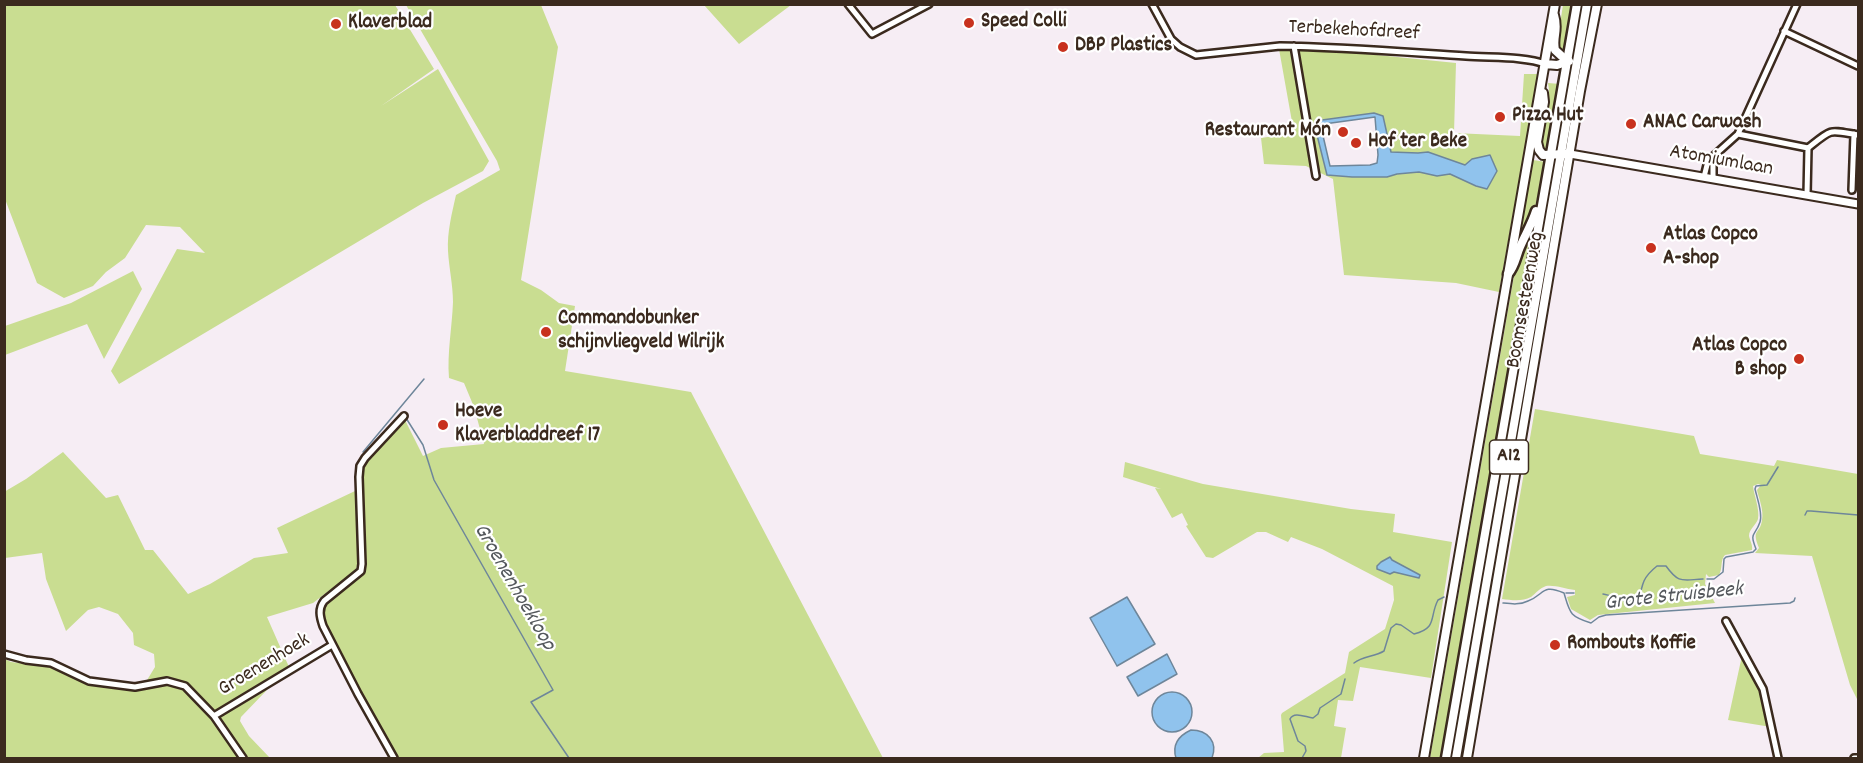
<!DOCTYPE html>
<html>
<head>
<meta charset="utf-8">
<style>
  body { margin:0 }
  #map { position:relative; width:1863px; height:763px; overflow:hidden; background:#f6edf4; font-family:Dekko,sans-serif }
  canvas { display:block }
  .frame { position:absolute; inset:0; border:6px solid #3b2a1e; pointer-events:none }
</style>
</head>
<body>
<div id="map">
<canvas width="1863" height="763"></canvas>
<div class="frame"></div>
</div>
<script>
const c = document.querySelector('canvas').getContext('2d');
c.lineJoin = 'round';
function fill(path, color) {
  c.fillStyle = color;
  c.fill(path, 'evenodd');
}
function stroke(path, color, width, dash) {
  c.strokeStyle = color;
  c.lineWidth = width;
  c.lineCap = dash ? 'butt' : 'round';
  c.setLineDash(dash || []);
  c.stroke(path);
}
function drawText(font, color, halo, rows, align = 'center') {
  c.font = font + ' Dekko,sans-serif';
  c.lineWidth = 4.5;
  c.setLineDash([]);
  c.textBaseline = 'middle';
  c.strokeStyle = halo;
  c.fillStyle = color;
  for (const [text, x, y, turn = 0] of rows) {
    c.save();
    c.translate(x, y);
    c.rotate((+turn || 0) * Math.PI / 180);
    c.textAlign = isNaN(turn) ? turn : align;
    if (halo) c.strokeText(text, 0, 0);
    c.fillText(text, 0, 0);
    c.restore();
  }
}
const green = new Path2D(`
  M5,4l390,1 39,64 -53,37 57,-37 51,92 -6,10 -60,32 -304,181 -8,-13 66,-122 28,4 -25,-26 -34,-2 -21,33 -19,14 -13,14 -29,12 -27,-15 -32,-84z
  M406,5h135l17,42 -37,233 20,10 18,13 16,3 -10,65 126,21 192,366h-486l-72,-133 -3,-14 5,-8 37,-32 -2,-104 43,-47 18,36 18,-8 43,-4 -10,-37 -10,-24 -15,-5c-2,-25 3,-50 4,-76 0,-17 -4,-34 -5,-51 -1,-19 4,-38 8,-56l44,-25 -3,-9z
  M704,5h87l-52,39z
  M1563,5h10l-8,48 -8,-6v-4z
  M1294,46l9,5 45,1 108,11 -2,70 66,3 4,-62h14l-39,218 -43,-9 -112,-8 -11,-96 -27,-13 -42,-2 -3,-26 33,-5 -15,-84zM1374,113l9,3 8,36 27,1 10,-1 37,13 11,21 -26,-13 -13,3 -18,-4 -22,2 -10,3 -60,-2 -12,-48 7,-7z
  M1548,83l12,1 -12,68 -5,-3 -2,-9 8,-50z
  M1533,160l13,2 -14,57 -16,31c5,-31 13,-59 17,-90z
  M1563,163h2l-104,595h-2z
  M1534,223l1,6 -93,529h-12l86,-494z
  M1536,259l4,1 -87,498h-4z
  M133,271l9,18 -38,70 -17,-35 -82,31v-29l66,-23z
  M1535,409l159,27 6,18 74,12 3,-6 81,14v227l-8,-16 -38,-129 -57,-3 4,-5c-8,-20 1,-13 3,-28 2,-10 -3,-21 -5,-30l4,-5 -3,-1 -5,2c1,9 7,24 5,33 -2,6 -9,10 -9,17 1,5 4,9 3,14l-27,5c-5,5 -2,13 -6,20l-10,2 -3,-3 -1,10 10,19 -117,12 -8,5 -19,-11 -4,-12 8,-2v-5c-10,-1 -19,-5 -29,-4 -6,2 -10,7 -15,11 -9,5 -20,3 -29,2z
  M63,452l43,46 12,-3 27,55h8l35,44 22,-10 44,-26 34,-5 -11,-25 78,-37 3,70 -2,9 -43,33 -46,14 22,50 -48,50 -1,4 9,15 21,22h-265v-99l6,3 39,5 39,18 45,6 7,-1 14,-23 -1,-13 -20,-9 -1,-12 -15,-19 -19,-7 -11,3 -22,21 -20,-52 -4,-26 -37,5 -1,-66 22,-13z
  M1125,462l78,22 148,25 44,5 -2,18 59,10 -21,136 -71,-11 -7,34 -15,-1 -4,26 12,2 -5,30h-83l6,-5 20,-1 -3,-37 1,-2 63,-40 4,-21 36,-23 9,-29 -1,-14 -71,-37 -31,-12 -3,5 -22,-10h-9l-44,26 -7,-1 -20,-31 2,-1 -6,-12 -10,5 -17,-30 6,1 -38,-12z
  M1743,651l20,38 8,38 -43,-7z`);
const water = new Path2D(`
  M1374,113l9,3 8,36 27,1 10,-1 37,13 7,-6 18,-4 7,16 -10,18 -11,-3 -26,-12 -13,2 -18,-4 -22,2 -10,3h-35l-25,-2 -12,-48 7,-7zM1375,117l3,38 -1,8 -7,2 -40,1 -9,-39 3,-3z
  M1390,557l2,3 28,15 -1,3 -25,-6 -4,2 -13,-5v-3l4,-4z
  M1127,597l28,47 -38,22 -27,-48z
  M1167,654l10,20 -39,22 -11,-19z
  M1152 712a20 20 0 1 1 40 0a20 20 0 1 1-40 0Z
  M1191,730c17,0 27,12 21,28h-36c-4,-13 2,-22 15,-28z`);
const stream = new Path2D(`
  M406,418l17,27 11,35 119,210 -22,12 38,56
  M363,452l61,-73
  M1805,515l2,-4h4l47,4
  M1707,579h7l9,-7 1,-13 2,-2 27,-5 3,-3c-7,-18 -1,-12 4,-27 3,-9 -3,-24 -5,-33l1,-3 11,-1 11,-18
  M1566,593h8
  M1603,594c8,1 16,6 24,7 14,2 13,-11 17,-20 3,-7 8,-11 13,-15h9c13,18 16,14 37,13
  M1503,603c9,1 17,2 25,-2 17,-6 13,-18 36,-8 6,20 5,23 27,30l8,-6 7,-2 184,-12 4,-2 1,-3
  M1354,663c9,-7 20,-6 30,-12l7,-23 5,-4 5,1 13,9c24,-6 15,-17 24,-34l6,-3
  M1302,758l4,-7 -1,-5 -7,-5 -8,-22c4,-8 15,-2 23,-1l5,-4 2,-6 21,-14 4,-15`);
const minor = new Path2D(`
  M848,4l24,30 57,-30
  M1152,4l19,35 9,8 16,8 84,-9c63,1 124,6 186,10 22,2 59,0 79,8
  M1784,31l74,35
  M1294,46l22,130
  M1738,134l70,14c25,-20 20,-18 50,-13
  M1704,177l4,-16 30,-27 59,-130
  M1713,179v-22
  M1852,190l2,-56
  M1807,195l1,-47
  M1726,621l37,68 15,69
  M4,654l22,6 25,3 38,18 46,6 32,-6 18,5 29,30 29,42
  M214,716l118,-71
  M394,758l-36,-64 -35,-68c-3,-9 -5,-17 1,-25l37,-30 1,-7 -3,-87 1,-11 5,-8 39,-42
  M1854,758h4`);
const tertiary = new Path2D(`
  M1570,154l288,50`);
const secondary = new Path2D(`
  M1554,15c5,16 -2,21 1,35l12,11
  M1545,64l12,1 12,-4
  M1543,93l1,9 -7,40 2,8 4,5 23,-1
  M1424,758l131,-754
  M1467,758l113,-667 17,-87`);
const trunk = new Path2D(`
  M1508,274c7,-8 8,-18 12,-27 5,-12 12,-23 16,-36
  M1446,758l131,-754
  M1456,758l131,-754`);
const markers = [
  [969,23,6,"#c8321e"],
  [336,24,6,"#c8321e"],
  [1063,47,6,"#c8321e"],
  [1500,117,6,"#c8321e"],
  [1631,124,6,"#c8321e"],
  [1343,132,6,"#c8321e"],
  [1356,143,6,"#c8321e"],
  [1651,248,6,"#c8321e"],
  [546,332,6,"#c8321e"],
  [1799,359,6,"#c8321e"],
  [443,425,6,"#c8321e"],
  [1555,645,6,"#c8321e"]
];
const shields = [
  [1509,457,39]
];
const shieldNames = [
  ["A12",1509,457]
];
const poiNames = [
  ["Speed Colli",981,23],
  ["Klaverblad",348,24],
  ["DBP Plastics",1075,47],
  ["Pizza Hut",1512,117],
  ["ANAC Carwash",1643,124],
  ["Restaurant Món",1331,132,"right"],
  ["Hof ter Beke",1368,143],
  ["Atlas Copco",1663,236],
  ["A-shop",1663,260],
  ["Commandobunker",558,320],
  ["schijnvliegveld Wilrijk",558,344],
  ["Atlas Copco",1787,347,"right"],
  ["B shop",1787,371,"right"],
  ["Hoeve",455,413],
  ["Klaverbladdreef 17",455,437],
  ["Rombouts Koffie",1567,645]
];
const streetNames = [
  ["Terbekehofdreef",1354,32,3],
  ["Atomiumlaan",1721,162,10],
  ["Boomsesteenweg",1527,300,-80],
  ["Groenenhoek",265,666,-31]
];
const waterNames = [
  ["Groenenhoekloop",513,588,60],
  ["Grote Struisbeek",1674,598,-6]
];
fill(green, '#c9dd91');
fill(water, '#90c3ed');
stroke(water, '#6e869a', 1.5);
stroke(stream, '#6e869a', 1.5);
stroke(minor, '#3b2a1e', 10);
stroke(tertiary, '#3b2a1e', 11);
stroke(secondary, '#3b2a1e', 12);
stroke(trunk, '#3b2a1e', 13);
stroke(minor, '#fff', 5);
stroke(tertiary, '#fff', 7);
stroke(secondary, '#fff', 8);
stroke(trunk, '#fff', 8);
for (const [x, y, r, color] of markers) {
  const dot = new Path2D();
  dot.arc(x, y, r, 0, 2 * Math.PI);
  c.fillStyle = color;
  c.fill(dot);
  stroke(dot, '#fff', 2);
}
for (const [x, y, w] of shields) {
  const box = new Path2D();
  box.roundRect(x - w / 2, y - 17, w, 34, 4.5);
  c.fillStyle = '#fff';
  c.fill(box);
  stroke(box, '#3b2a1e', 1.5);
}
drawText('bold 20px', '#3b2a1e', null, shieldNames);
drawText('bold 21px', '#3b2a1e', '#fff', poiNames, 'left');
drawText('21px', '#3b2a1e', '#fff', streetNames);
drawText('italic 22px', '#54585c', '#fff', waterNames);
</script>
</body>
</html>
